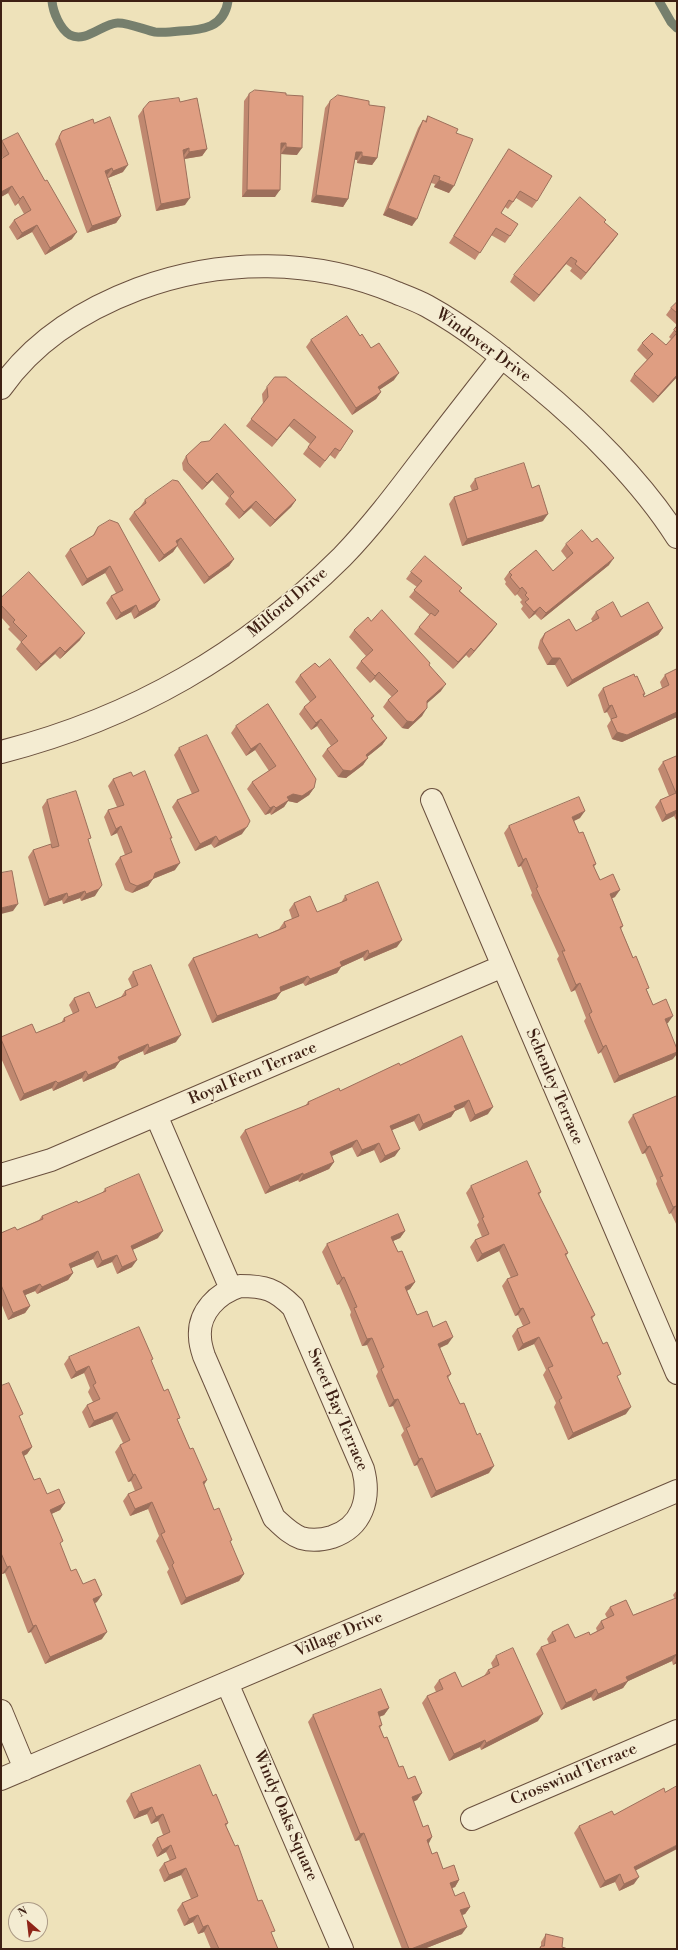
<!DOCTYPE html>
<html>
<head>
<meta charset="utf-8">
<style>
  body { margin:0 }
  #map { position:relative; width:678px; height:1950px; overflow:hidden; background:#eee2ba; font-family:"Libre Bodoni",serif }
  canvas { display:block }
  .frame { position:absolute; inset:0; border:2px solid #3e2014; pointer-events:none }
  .north { position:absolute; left:8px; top:1902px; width:40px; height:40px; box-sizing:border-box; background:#f4ecd2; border:1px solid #ab9a86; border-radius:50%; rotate:332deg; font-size:11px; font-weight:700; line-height:16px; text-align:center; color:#3e2014 }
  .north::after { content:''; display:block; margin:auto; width:14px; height:18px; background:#8f2418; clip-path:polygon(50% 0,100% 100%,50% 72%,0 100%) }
</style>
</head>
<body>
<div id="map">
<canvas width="678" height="1950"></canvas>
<div class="frame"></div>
<div class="north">N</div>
</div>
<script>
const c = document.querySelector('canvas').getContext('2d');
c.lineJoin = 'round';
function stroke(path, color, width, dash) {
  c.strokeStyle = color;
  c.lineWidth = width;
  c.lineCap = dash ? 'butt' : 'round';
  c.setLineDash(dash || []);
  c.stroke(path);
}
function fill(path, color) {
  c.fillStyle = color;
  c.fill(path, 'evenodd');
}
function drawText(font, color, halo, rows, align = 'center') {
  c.font = font + ' "Libre Bodoni",serif';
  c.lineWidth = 3.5;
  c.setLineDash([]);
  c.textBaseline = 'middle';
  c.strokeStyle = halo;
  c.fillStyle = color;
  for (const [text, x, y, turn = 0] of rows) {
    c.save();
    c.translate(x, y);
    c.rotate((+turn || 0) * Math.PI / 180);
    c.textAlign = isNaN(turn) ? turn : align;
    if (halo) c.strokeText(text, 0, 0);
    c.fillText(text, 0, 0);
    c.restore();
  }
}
const stream = new Path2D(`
  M52,1c1,11 8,28 18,34 16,8 32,-11 47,-12 10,-1 28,7 38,9 8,1 17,0 25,-1 22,-1 44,-3 48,-30
  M659,1l12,21 6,6`);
const minor = new Path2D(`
  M1,388c33,-47 84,-79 137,-99 83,-31 177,-31 259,4 10,4 21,8 30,13 40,22 74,50 109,79 51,42 106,97 141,152
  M1,752c133,-34 243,-98 341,-195 29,-30 54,-63 79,-96 27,-35 54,-70 81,-104
  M432,800l245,573
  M156,1115l75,174
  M1,1175l50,-15 452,-194
  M240,1286c25,0 35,3 53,21l70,162c8,30 -1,58 -31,68 -10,3 -21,4 -31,1 -11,-4 -18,-12 -27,-20l-70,-162c-2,-6 -4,-13 -4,-19 -2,-25 18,-44 40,-51z
  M227,1683l115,266
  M1,1711l24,58
  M1,1779l676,-288
  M472,1819l205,-88`);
const wall = new Path2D(`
  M249,94l37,1 11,60 -16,-1v-4l-6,47h-33l2,-96z
  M330,101l39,4 8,53 -5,7 -15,-2v-3l-2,-1 -7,40 -5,8 -32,-5 14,-94z
  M180,102l27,47 -5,7 -18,3 1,46 -29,6 -18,-95 5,-7z
  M428,116l28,17 -7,60 -15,-6 1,-3 -4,-1 -19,43 -29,-11 35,-87 5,-8 2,1z
  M94,123l29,49 -15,6 -1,-3 14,41 -5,7 -29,10 -32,-89 7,-13z
  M2,141l70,98 -27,16 -13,-23 -15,8 -8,-13 5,-7 10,-6 -6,-11 -3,3 -7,-13 -7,4v-38l2,-1 -2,-3v-12z
  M509,149l28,52 -5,7 -16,-10 -8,11 -3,-2 -4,6 9,23 -5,7 -14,-8 -16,25 -26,-17z
  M604,222l14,12 -5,7 -32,39 -11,-9 2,-3 -6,-4 -32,38 -24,-20 4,-7z
  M677,302v23l-11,-10 5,-7z
  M677,326v51l-24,26 -23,-22 4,-7 13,-14 -10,-10 5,-7 24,2 5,-6 -2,-2z
  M360,336l11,12 23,32 -15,10 2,2 -5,7 -24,16 -46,-68 5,-7z
  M267,387l86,44 -18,28 -5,-4 -10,13 -17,-14 7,-10 -21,-18 -17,21 -26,-21 17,-22 -1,-10z
  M186,456l110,44 -5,7 -21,20 -19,-19 -12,11 -14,-15 4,-6 -17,-18 -10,10 -19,-20 -1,-7z
  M475,479l68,42 -81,25 -13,-42 5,-7 18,-6 -2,-5z
  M145,500l89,59 -5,7 -25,18 -27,-38 -4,6 -14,10 -30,-43 5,-7 6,-5z
  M98,527l62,73 -5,7 -21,12 -3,-7 -15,8 -10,-17 5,-7 5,-3 -11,-20 -23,13 -17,-30 5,-7 22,-12z
  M566,544l43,21 -68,55 -6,-6 -6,5 -8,-10 2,-3 -3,-4 2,-2 -5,-6 -2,2 -10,-12 1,-2 -2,-3 5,-7 44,-1 14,-12 -6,-8z
  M411,572l51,16 -2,3 37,33 -5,7 -23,27 -3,-3 -13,14 -39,-35 5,-7 11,-12 -21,-18 8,-10 -11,-8z
  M1,598l79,42 -20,19 -5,-5 -19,17 -20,-22 5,-7 -13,-13 2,-2 -9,-10z
  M596,612l25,5 42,11 -5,7 -91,52 -12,-22h-8l-9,-17 2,-8 5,-7 31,-2 17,-9 -2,-3z
  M371,621l58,44 12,26 -14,12 -5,13 -14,13 -6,-1 -19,-21 5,-7 4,-3 -18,-18 -4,4 -14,-15 5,-7 5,-5 -17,-19 5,-7z
  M319,667l55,49 -2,3 15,19 -5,7 -15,12 -4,8 -17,13 -8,-1 -16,-21 5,-7 4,-3 -14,-20 -6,4 -12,-16 5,-7 6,-5 -15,-20 5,-7z
  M677,669v48l-55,25 -10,-3 -5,-13 4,-6 -4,-8 -3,1 -6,-18 5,-7 42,6 -1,2v1l18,-9 -2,-6 5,-7z
  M268,704l46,84 -5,7 -12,8 -9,-2 -4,6 -13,8 -1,-2 -5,2 -18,-26 5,-7 17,-11 -14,-21 -9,6 -15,-23 5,-7z
  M179,748l63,86 -28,14 -3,-4 -16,7 -23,-44 5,-7 15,-6 -18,-39z
  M677,756v66l-3,-6 -12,6 -7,-15 5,-7 9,-4 -11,-27 5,-7z
  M133,776l37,64 5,30 -22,9 -5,7 -16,7 -7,-3 -10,-26 5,-7 5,-2 -8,-22 -6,3 -7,-19 4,-7 9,-3 -9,-21 5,-7z
  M47,800l41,41 7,55 -14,5 -1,-3 -17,6 -1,-4 -18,6 -16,-49 5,-7 19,-2 -10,-41z
  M580,818l-6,3 5,12 17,31 -2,3 6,13 15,17 -3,1 11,28 -2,3 32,76 15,18h-1l6,36 -59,24 -13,-31 -3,2 -14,-33 2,-3 -11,-28 -4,2 -14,-33 2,-3 -28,-61 1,-2 -11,-27 -3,1 -14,-34 5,-7z
  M345,896l52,51 -33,14 -1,-4 -22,10 -4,6 -32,13 -2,-3 -22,9 -5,7 -64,24 -24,-58 5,-7 66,-20 20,-9 5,-7 8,-3 -3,-9 5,-7 23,9 24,-9z
  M133,972l43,70 -32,13 -1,-4 -23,10 -5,7 -32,14 -1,-4 -29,13 -1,-3 -32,13 -19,-43v-21l35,-4 25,-10 3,-5 9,-4 -4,-9 5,-7 22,10 25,-11 4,-6 7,-3 -4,-9z
  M462,1036l26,78 -18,8 -6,-15 -9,4 -4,6 -32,14 -5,-10 -22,9 3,26 -15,7 -6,-13 -17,7 -5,-10 -20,9 2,6 -5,7 -30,13 -1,-2 -33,14 -25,-57 5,-7 60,-24 3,-4 32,-11 60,-26z
  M677,1096v130l-6,-13 -2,1 -13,-30 1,-3 -12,-28 -3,1 -14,-32 5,-7z
  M471,1186l70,6 -2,3 29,58 -2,3 29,59 -3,4 26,59 8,36 -58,26 -14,-33 2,-4 -13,-28 3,-5 -12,-26 -16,7 -6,-15 5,-7 6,-3 -5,-11 -3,1 -13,-30 5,-7 4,-1 -12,-27 -22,11 -7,-15 5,-7 7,-3 -5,-12 2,-3 -13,-29z
  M105,1189l53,49 -26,12v17l-15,7 -5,-12 -15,6 -4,-9 -22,9 2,5 -5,7 -31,14 -2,-3 -10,4 5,11 -5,7 -17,7 -7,-17v-70l16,-3 22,-10 3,-4 36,-13 24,-10z
  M405,1231l-5,7 -7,3 5,11 17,30 -5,7 -3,2 10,24 16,12 15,17 -8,4 11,26 -3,4 41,95 -58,25 -14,-33 -3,1 -13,-31 3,-4 -11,-25 -4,1 -13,-31 2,-4 -11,-27 -5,1 -12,-31 1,-3 -12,-28 -2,1 -15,-33 5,-8z
  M69,1357l82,5 13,29 14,30 12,28 17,31 -3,5 10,25 16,33 14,31 -5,7 -58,24 -14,-33 2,-3 -13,-28 3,-5 -11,-27 -18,7 -7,-15 5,-7 7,-3 -4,-10 -3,1 -13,-30 5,-7 3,-2 -11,-24 -23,9 -7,-16 5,-7 6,-3 -5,-10 2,-4 -6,-15 -13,6 -7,-15z
  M1,1386l19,32 12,29 -5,7 -3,2 10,24 13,14 18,9 -5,7 -9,4 9,31 11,26 12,13 14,18 -2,1 7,36 -57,25 -14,-32 -3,1 -23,-60 -3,1 -1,-2z
  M677,1590v73l-4,2 -1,-4 -44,20 -5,7 -30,13 -2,-4 -30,13 -25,-56 5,-7 8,-3 -2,-5 5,-7 23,6 15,-3 7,-4 -1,-3 5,-7 6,-3 -2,-4 5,-7 23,8 42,-16 -2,-4z
  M496,1656l42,65 -57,29 -1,-3 -31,14 -27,-58 5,-7 9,-4 -2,-5 5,-7 23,7 22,-11 4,-6 5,-2 -2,-5z
  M389,1708l-5,7 -5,2 3,8 -2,3 4,10 15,29 9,12 14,14 -5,7 -4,2 10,25 9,10 -4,6 4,11 11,15 16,11 -4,7 -3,1 3,8 15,11 -5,7 -3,1v19l-38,15h-22l-43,-109 -4,1 -47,-119 5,-7z
  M665,1792l-29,78 -2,14 -15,7 -4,-9 -15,6 -26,-55 5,-7 35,-11z
  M131,1794l82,2 15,27 -2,3 52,123h-67l-7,-17 -6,2 -5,-12 -9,4 -7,-16 5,-7 9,-4 -10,-24 -17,7 -5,-12 5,-7 6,-2 -4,-9 -9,5 -5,-12 5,-7 6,-3 -5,-14 -7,3 -4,-10 -13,5 -8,-18z
  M546,1934l16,13 6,2h-30l3,-3v-4z`);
const shadedWall = new Path2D(`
  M281,143h5l-5,7h-5z
  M286,147l16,1 -5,7 -16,-1z
  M189,148l-5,7 -1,-5z
  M207,149l-5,7 -18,3 5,-7z
  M356,152h6l-5,8 -6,-1z
  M362,156l15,2 -5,7 -15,-2z
  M128,165l-5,7 -15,6 5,-7z
  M112,168l-5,7 -2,-4z
  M439,180l15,6 -5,7 -15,-6z
  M12,186l-4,7 -7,4v-5z
  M247,190h33l-5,7h-33z
  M316,195l32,4 -5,8 -32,-5z
  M23,196l-5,7 -3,3 5,-7z
  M190,198l-5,7 -29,6 5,-7z
  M388,208l29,11 -5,7 -29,-11z
  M121,216l-5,7 -29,10 5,-7z
  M37,225l-5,7 -15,8 5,-7z
  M77,232l-5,7 -27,16 5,-7z
  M618,234l-5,7 -32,39 5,-7z
  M571,257l-5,7 -32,38 5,-7z
  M399,373l-5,7 -21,14 5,-7z
  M677,375v2l-24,26 5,-7z
  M381,392l-5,7 -24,16 4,-7z
  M294,419l-5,7 -17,21 5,-7z
  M217,473l-5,7 -10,10 5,-7z
  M296,500l-5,7 -21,20 5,-7z
  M256,501l-5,7 -12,11 5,-7z
  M548,514l-5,7 -81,25 5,-7z
  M181,538l-5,7v-4z
  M178,545l-5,7 -14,10 5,-7z
  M614,558l-5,7 -68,55 5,-7z
  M234,559l-5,7 -25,18 5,-7z
  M110,566l-5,7 -23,13 5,-7z
  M522,587l-5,7 -2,2 5,-7z
  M160,600l-5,7 -21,12 5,-7z
  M136,605l-5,7 -15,8 5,-7z
  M540,607l-5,7 -6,5 5,-7z
  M497,624l-5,7 -23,27 5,-7z
  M663,628l-5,7 -91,52 5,-7z
  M85,633l-5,7 -20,19 5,-7z
  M60,647l-5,7 -19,17 5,-7z
  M471,648l-5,7 -13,14 5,-7z
  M552,658h8l-5,7h-8z
  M379,672l-5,7 -4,4 5,-7z
  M446,684l-5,7 -19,17 5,-7z
  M612,705l-5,7 -3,1 5,-7z
  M427,708l-5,8 -14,13 -6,-1 5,-7z
  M677,712v5l-55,25 -10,-3 5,-7z
  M321,719l-4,7 -6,4 5,-7z
  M387,738l-5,7 -21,17 5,-7z
  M260,743l-5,7 -9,6 5,-7z
  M368,758l-5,7 -17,13 -8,-1 5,-7z
  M314,788l-5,7 -12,8 -9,-2 -4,6 -13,8 5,-7 11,-11 6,-3z
  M274,806l-4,7 -5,2 5,-7z
  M677,810v2l-3,4 -12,6 4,-7z
  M585,811l-5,7 -13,6 5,-7z
  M121,826l-4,7 -6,3 5,-7z
  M247,827l-5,7 -28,14 5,-7z
  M216,836l-5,8 -16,7 5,-7z
  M526,858l-5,8 -3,1 5,-7z
  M180,863l-5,7 -25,10 5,-7z
  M153,879l-5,7 -16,7 5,-7z
  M102,885l-7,11 -14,5 5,-7z
  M620,890l-5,7 -10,4 5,-7z
  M85,891l-5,7 -17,6 5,-7z
  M67,893l-5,7 -18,6 5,-7z
  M18,904l-5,7 -12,3v-6z
  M402,940l-5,7 -33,14 5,-7z
  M368,950l-5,7 -22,10 -4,6 -32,13 5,-7 30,-17z
  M308,976l-5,7 -23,9h1l-5,7 -64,24 5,-7 63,-29z
  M580,983l-5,7 -4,2 5,-7z
  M673,1016l-5,7 -8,3 5,-7z
  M181,1035l-5,7 -32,13 5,-7z
  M148,1044l-5,7 -30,13 5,-7z
  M606,1045l-5,7 -3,2 5,-7z
  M677,1052v2l-4,5 -59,24 5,-7z
  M120,1061l-5,7 -32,14 5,-7z
  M86,1071l-4,7 -29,13 5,-8z
  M56,1081l-4,7 -32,13 4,-7z
  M469,1100l-5,7 -9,4 -4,6 -32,14 4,-7 31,-18z
  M493,1107l-5,7 -18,8 5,-7z
  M419,1114l-5,7 -29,12 5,-7z
  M357,1140l-5,7 -27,12 5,-7z
  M379,1143l-5,7 -17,7 5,-7z
  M650,1146l-5,7 -3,1 5,-7z
  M400,1149l-5,7 -15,7 5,-7z
  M334,1162l-5,7 -30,13 4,-7z
  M303,1173l-5,7 -33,14 5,-7z
  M676,1206l-5,7 -2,1 4,-7z
  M163,1231l-5,7 -32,15 5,-7z
  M405,1231l-5,7 -14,6 5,-7z
  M504,1244l-5,7 -22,11 5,-8z
  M98,1251l-5,8 -29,12 5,-7z
  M117,1255l-5,7 -15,6 5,-7z
  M137,1260l-5,7 -15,7 5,-7z
  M73,1273l-5,7 -31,14 5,-7z
  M344,1277l-5,7 -2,1 5,-7z
  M415,1282l-5,7 -10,5 5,-7z
  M40,1284l-5,7 -17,7 5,-7z
  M30,1306l-5,7 -17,7 5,-7z
  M523,1308l-5,7 -3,1 5,-7z
  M453,1337l-5,7 -15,7 5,-7z
  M539,1337l-5,7 -16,7 5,-7z
  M372,1338l-5,7 -5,1 5,-7z
  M89,1366l-5,7 -13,6 5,-7z
  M398,1399l-5,7 -4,1 5,-7z
  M631,1407l-5,7 -58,26 5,-7z
  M117,1412l-5,7 -23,9 5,-7z
  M32,1447l-5,7 -10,5 5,-7z
  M422,1458l-5,7 -3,1 5,-7z
  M494,1466l-5,7 -58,25 5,-7z
  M135,1474l-4,7 -3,1 5,-7z
  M207,1480l-5,7 1,-5z
  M152,1502l-4,7 -18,7 5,-7z
  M65,1503l-5,7 -15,7 5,-7z
  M10,1566l-5,7 -3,1 5,-7z
  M244,1574l-5,7 -58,24 5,-7z
  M102,1595l-5,7 -9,4 5,-7z
  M36,1625l-5,7 -3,1 5,-7z
  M107,1632l-5,7 -57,25 5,-7z
  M677,1654l-5,7 -50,23 4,-7z
  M677,1660v3l-4,2z
  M628,1681l-5,7 -30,13 5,-7z
  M596,1689l-5,8 -30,13 5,-7z
  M389,1708l-5,7 -11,4 5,-7z
  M543,1714l-5,7 -57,29 5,-7z
  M485,1740l-5,7 -31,14 5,-7z
  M422,1793l-5,7 -10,4 5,-7z
  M152,1807l-5,7 -13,5 5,-7z
  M163,1814l-5,7 -7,3 5,-7z
  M364,1833l-5,7 -4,1 5,-7z
  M432,1837l-4,8 -1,-5z
  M171,1845l-5,7 -9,5 5,-7z
  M677,1845v4l-48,25 5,-7z
  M186,1868l-5,7 -17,7 5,-7z
  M620,1874l-5,8 -15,6 5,-7z
  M639,1877l-5,7 -15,7 5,-7z
  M459,1880l-4,7 -9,3 4,-7z
  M470,1907l-5,7 -10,3 5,-7z
  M198,1915l-5,7 -9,4 5,-7z
  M208,1925l-4,7 -6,2 5,-7z
  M467,1927l-5,7 -38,15h-13z`);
const building = new Path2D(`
  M255,90l31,3v2l17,1 -1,52 -16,-1v-4h-5l-1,47h-33l2,-96z
  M338,95l31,6v4l16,2 -8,51 -15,-2v-4h-6l-8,47 -32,-4 14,-94z
  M179,98l1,4 17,-4 10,51 -18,3v-4l-6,2 7,48 -29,6 -18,-95 6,-7z
  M428,116l30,13 -2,4 17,6 -19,47 -15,-6 1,-3 -6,-2 -17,44 -29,-11 35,-88 3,2z
  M110,117l18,48 -15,6 -1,-3 -7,3 16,45 -29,10 -33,-89 3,-6 31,-12 1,4z
  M18,133l27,48 2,-1 30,52 -27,16 -13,-23 -15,8 -8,-13 17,-10 -8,-14 -3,3 -8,-13 -11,6v-33l8,-5 -7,-13z
  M509,149l43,27 -15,25 -17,-10 -7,11 -4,-2 -8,13 17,11 -8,12 -14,-8 -16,25 -26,-17z
  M580,197l26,23 -2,2 14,12 -32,39 -11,-9 2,-3 -6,-4 -32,38 -25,-20z
  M677,302v11l-6,-5z
  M347,316l13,20 2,-2 9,14 8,-5 20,30 -21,14 3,5 -25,16 -45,-68z
  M677,326v49l-19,21 -24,-22 19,-20 -11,-11 10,-10 14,12 11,-12 -3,-3z
  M275,377h11l67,54 -13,20 -5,-3 -10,13 -17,-14 8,-10 -22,-18 -17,21 -26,-21 17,-22 -1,-10z
  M225,424l71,76 -21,20 -19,-19 -12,11 -14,-16 4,-4 -17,-19 -10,10 -19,-20 -2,-7 15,-14 8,-1z
  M524,463l8,25 7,-3 9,29 -81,25 -13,-42 24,-8 -3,-10z
  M173,480l5,1 56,78 -25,18 -28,-39 -5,3 2,4 -14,10 -30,-43 12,-9 -1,-3z
  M110,520l8,3 42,77 -21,12 -3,-7 -15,8 -10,-17 12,-6 -13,-24 -23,13 -17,-30 24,-14 4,-8z
  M582,530l10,12 5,-4 17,20 -68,55 -6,-6 -6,5 -9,-10 4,-3 -4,-4 2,-2 -5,-6 -2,2 -10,-12 2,-2 -3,-3 27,-22 17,21 20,-18 -7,-9z
  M425,556l37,32 -3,3 38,33 -23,27 -3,-3 -13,14 -39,-35 12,-14 4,3 4,-5 -25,-21 8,-9 -11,-9z
  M29,572l56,61 -20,19 -5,-5 -19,17 -20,-22 6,-6 -14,-14 2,-2 -14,-15v-7z
  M613,602l8,15 27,-15 15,26 -91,52 -12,-22h-8l-10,-17 3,-8 24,-14 7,12 23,-13 -3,-6z
  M382,610l48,53 -1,2 17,19 -19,17v7l-14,14 -6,-1 -19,-21 10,-9 -19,-19 -4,4 -14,-15 12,-11 -19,-20 14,-13 3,4z
  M330,659l44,57 -3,2 16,20 -21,17 2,3 -17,13 -8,-1 -16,-21 11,-8 -17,-22 -5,4 -12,-16 12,-10 -16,-22 15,-12 4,4z
  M677,669v43l-50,23 -10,-3 -6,-13 6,-2 -5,-12 -3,1 -6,-18 31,-14 1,3 2,-1 8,18h-2l1,3 25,-12 -4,-10z
  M268,704l48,75 -2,9 -12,8 -9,-2 -6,3 2,3 -13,8 -2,-2 -4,2 -18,-26 24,-16 -16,-23 -9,6 -15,-23z
  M207,735l43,86 -3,6 -28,14 -3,-5 -16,8 -23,-44 22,-9 -20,-43z
  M677,756v54l-11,5 -6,-15 16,-7 -13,-31z
  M145,771l27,67h-2l10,25 -25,10 -2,6 -16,7 -7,-3 -10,-26 12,-5 -11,-26 -5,3 -8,-19 16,-5 -11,-26 18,-7 2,4z
  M76,791l15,47 -3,1 14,46 -3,4 -13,5 -1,-3 -17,6 -1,-4 -18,6 -16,-49 18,-6 1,4 7,-2 -12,-46z
  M579,797l6,14 -13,6 7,16 4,-1 13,32 -3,1 7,15 13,-6 7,16 -10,4 13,32 -3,1 13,31 3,-2 13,32 -3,1 7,16 13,-6 7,17 -8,3 12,30v3l-58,24 -13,-31 -3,2 -14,-33 3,-2 -12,-29 -4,2 -14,-34h3l-29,-63 2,-1 -12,-29 -3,2 -14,-34z
  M12,871l6,33 -17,4v-35z
  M378,882l24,58 -33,14 -1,-4 -28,12 2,4 -32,13 -2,-3 -28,11 1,5 -64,24 -24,-58 64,-24 2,4 27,-11 -2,-5 15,-6 -5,-13 16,-7 7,16 30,-12 -2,-4z
  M151,965l30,70 -32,13 -1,-4 -30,13 2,4 -32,14 -2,-4 -28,12 -2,-2 -32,13 -23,-55v-2l31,-13 4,9 29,-12 -1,-3 15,-7 -5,-13 15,-6 7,16 30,-13 -1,-4 13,-6 -5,-13z
  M462,1036l31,71 -18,8 -6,-15 -15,6 2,4 -33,14 -4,-10 -29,12 10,23 -15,7 -6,-13 -17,7 -5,-10 -27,12 4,10 -31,13v-2l-33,14 -25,-57 64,-26 -1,-2 31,-14 1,3 59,-28 1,2z
  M677,1096v112l-1,-2 -3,1 -13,-30 3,-1 -13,-30 -3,1 -14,-32z
  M527,1161l14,31 -3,1 30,60 -3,1 30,61 -4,2 12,27 4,-2 14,32 -4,2 14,31 -58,26 -14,-33 3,-2 -14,-30 5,-2 -14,-29 -16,7 -6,-15 13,-6 -7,-15 -3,1 -13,-30 11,-4 -14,-31 -22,10 -7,-14 14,-6 -7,-16 2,-1 -13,-31z
  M139,1174l24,57 -32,15 6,14 -15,7 -5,-12 -15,6 -4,-10 -29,13 4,9 -31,14 -2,-3 -17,7 7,15 -17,7 -12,-28v-52l14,-6 2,3 26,-11 -1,-3 35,-15 1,2 28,-12 -1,-2z
  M398,1214l7,17 -14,6 7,15 4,-1 13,31 -10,5 12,28 10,-4 6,16 13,-6 7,16 -15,7 13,30 -4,2 13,28 4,-1 13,32 3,-2 14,33 -58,25 -14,-33 -3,1 -13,-31 4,-2 -12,-27 -4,1 -13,-31 3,-2 -12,-29 -5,1 -13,-31 3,-1 -13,-30 -2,1 -15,-34z
  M139,1327l14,32 -2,1 13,31 4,-2 12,29 -3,1 13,30 3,-1 14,32 -4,2 11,28 5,-2 13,32 -2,1 14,33 -58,24 -14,-33 2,-2 -13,-29 4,-2 -13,-30 -17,7 -7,-15 14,-6 -7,-14 -2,1 -13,-30 10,-5 -13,-28 -23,9 -7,-16 13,-6 -7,-14 3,-2 -7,-17 -13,6 -7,-15z
  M9,1383l14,31 -4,2 13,31 -10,5 12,28 6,-2 7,16 12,-5 6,14 -15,7 13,31 -3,2 11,28 5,-2 7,15 12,-5 7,16 -9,4 14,33 -57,25 -14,-32 -3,1 -23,-60 -3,1 -6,-14v-167z
  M677,1598v56l-51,23 2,4 -30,13 -2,-5 -30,14 -25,-56 15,-6 -4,-9 16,-8 7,14 14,-6 1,3 14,-7 -3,-7 13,-6 -4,-8 16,-7 7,15z
  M513,1648l30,66 -57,29 -1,-3 -31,14 -27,-58 16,-7 -4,-9 16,-8 7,15 28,-14 -2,-3 11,-5 -3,-9z
  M381,1689l8,19 -11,4 4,13 -3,1 5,12 3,-1 12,30 4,-1 5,13 7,-3 7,17 -10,4 11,30 5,-2 4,12 -5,3 5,14 5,-2 6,17 11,-4 5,15 -9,3 5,13 9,-4 6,15 -10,3 7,17 -56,22h-2l-45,-116 -4,1 -47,-119z
  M200,1765l13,31 3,-2 12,29 -3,1 10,22 3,-1 20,56 4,-1 13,31 -4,1 7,17h-59l-11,-24 -5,2 -5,-12 -9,4 -7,-16 16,-7 -12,-28 -17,7 -5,-12 12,-5 -5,-13 -9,5 -5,-12 13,-6 -7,-18 -7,3 -4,-10 -13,5 -8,-18z
  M677,1786v59l-43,22 5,10 -15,7 -4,-10 -15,7 -26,-55 33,-15 2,4 50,-27 1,4z
  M546,1934l17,4 -1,9 6,2h-28l1,-3h3z`);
const streetNames = [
  ["Windover Drive",483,346,36],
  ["Milford Drive",288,603,-40],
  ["Royal Fern Terrace",253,1074,-23],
  ["Schenley Terrace",554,1087,67],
  ["Sweet Bay Terrace",337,1410,67],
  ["Village Drive",339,1635,-23],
  ["Crosswind Terrace",574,1775,-23],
  ["Windy Oaks Square",285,1816,67]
];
stroke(stream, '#767f6d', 9);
stroke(minor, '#6a503e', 24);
stroke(minor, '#f4ecd2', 22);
fill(wall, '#c08870');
fill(shadedWall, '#9c6f5b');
fill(building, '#df9e82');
stroke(building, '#9c6f5b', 1);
drawText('16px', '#3e2014', '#f4ecd2', streetNames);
</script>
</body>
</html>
